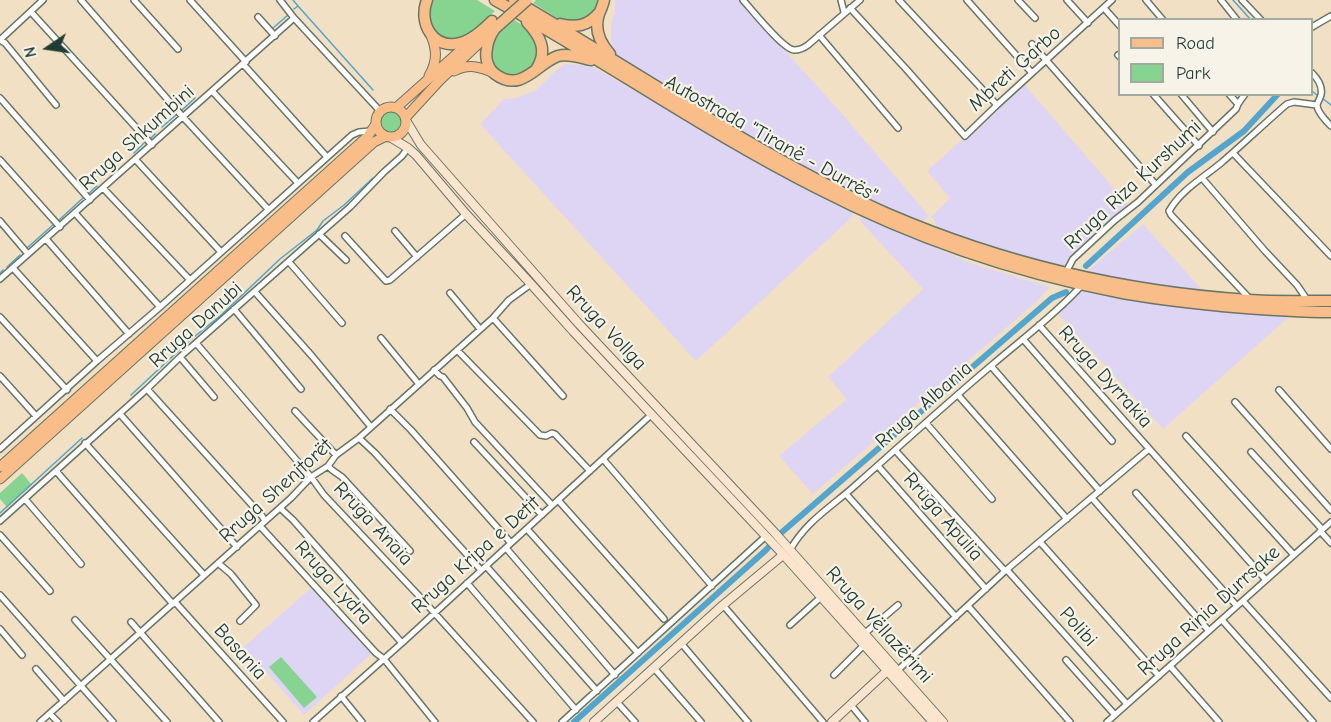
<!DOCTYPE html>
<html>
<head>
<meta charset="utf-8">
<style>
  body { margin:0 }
  #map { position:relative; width:1331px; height:722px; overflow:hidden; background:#f1e0c4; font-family:"Comic Neue",sans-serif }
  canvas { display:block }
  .legend { position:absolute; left:1118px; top:18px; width:195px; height:78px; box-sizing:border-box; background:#f7f3e8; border:2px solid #a1aaa0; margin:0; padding:8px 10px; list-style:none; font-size:18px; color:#1f3d34 }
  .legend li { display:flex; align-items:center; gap:12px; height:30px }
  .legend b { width:30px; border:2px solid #a1aaa0 }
  .north { position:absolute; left:18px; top:18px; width:60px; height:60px; -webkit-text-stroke:4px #f7f3e8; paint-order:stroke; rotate:257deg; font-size:16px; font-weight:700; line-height:24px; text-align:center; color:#1f3d34 }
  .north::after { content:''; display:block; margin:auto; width:21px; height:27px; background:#1f3d34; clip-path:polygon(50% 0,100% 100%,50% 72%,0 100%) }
</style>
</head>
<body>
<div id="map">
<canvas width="1331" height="722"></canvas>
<ul class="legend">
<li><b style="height:8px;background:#f8bd88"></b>Road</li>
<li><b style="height:16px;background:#87d390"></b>Park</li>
</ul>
<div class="north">N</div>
</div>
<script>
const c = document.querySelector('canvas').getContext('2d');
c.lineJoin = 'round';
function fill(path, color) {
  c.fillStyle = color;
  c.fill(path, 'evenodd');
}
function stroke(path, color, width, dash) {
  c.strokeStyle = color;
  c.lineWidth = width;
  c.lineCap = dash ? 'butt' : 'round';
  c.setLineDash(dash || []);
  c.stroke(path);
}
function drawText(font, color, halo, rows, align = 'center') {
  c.font = font + ' "Comic Neue",sans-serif';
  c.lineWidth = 4.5;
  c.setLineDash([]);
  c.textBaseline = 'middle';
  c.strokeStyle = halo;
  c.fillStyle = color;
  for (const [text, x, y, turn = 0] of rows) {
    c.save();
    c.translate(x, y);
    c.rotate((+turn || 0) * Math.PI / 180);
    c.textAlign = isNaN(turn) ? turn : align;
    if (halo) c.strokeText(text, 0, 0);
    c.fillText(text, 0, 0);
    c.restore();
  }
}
const built = new Path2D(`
  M615,0h124l98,108 92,108 -7,6 -67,-29 -101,-54 -98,-57 -41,-26 -4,-16v-15l4,-15z
  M565,64l26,2 195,110 67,35 -1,6 -156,144 -216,-237 24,-25 12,-1 20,-8 17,-17z
  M1024,84l105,122 -66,61 -60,-16 -65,-22 -6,-13 18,-18 -23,-27z
  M861,215l112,49 77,23 -14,15 -223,192 -34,-38 68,-57 -19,-22 95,-88 -63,-68z
  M1143,224l77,86 70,6 -127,113 -104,-114 30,-45z
  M311,588l60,66 -67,61 -60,-68z`);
const green = new Path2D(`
  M431,0h46l18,11 -29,26 -4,2h-19l-14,-12 1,-24z
  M536,0h62l-2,9 -13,13 -23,-2 -27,-17z
  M513,19l19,13 8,12 -7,26 -22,7 -13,-6 -6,-8 -3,-9 6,-19z
  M380 122a11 11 0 1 1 22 0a11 11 0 1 1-22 0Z
  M22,473l10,12 -25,22 -7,-8v-6z
  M281,657l36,40 -13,11 -35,-41z`);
const stream = new Path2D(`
  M293,0l5,6 -4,3
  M1233,0l18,20
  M298,6l75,84
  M273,28l15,-13
  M1312,91l6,5
  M1322,98l9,7
  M182,110l13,-12
  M162,127l14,-12
  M150,139l5,-5
  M134,153l10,-10
  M88,194l9,-8
  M58,221l26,-24
  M27,248l27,-24
  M7,267l13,-12
  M0,273l3,-3
  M131,395l58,-54 31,-25 60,-57 37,-29 6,-9 21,-16 29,-27
  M0,513l82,-75`);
const canal = new Path2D(`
  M1086,266l102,-94 56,-41 34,-37
  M574,722l192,-172 15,-17 271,-235 14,-6`);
const street = new Path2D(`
  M81,0l102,117 85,92
  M134,0l44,49
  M190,0l56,62
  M280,0l14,18 86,93
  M743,0c9,10 40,49 51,50 5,0 10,-2 14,-5l52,-45
  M841,0l3,12
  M899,0l98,105
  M967,0l65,73
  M1018,0l17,18
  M1067,0l21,23
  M1146,0l17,20
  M1221,0l16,20
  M1242,0l19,20
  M850,8l57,62 58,66 32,-31 115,-105
  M1104,8l16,18
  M31,12l121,133
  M258,17l17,19
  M1312,27l19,-11
  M819,35l79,93
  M0,40l5,3 51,62
  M0,40l43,-40
  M1032,44l124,141
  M1118,55l2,2
  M243,64l84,93
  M1312,73c6,6 11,13 9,22 -1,4 -3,6 -4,10 0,7 9,16 14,21
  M212,91l86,92
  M1153,94l46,52
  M1181,94l32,38
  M1229,94l9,10
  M0,98l90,102
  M1233,153l98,103
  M135,159l86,93
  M0,160l60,67
  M1202,178l63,73 32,34 11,16
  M103,188l87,92
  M75,213l85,94
  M0,221l28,33
  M395,231l22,26
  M319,234l27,26
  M345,236l41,45 4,-1 76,-66
  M46,239l83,95
  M289,262l53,61
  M13,268l84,93
  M1066,272l7,-13 42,-39 23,-18 98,-93 2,-5 7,-10
  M0,279l294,-261
  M255,292l57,64 59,71
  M450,293l30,36
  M1250,299l-79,-84 -2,-4c12,-21 34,-33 52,-48 22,-19 44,-40 66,-59l7,-2 23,3
  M234,309l67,80
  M0,317l67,73
  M493,318l70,78
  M1039,325l227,255
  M381,338l37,45v2
  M1023,339l89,102
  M196,343l115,134 13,18 96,102 113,125
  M457,350l83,85 6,1 6,-3 3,1 35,37
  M180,357l34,40
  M991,366l109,125
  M434,370l6,6 3,1 24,31 8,14 77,83
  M0,376l36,40
  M147,389l115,127 3,5
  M1279,390l52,59
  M958,395l109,124
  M1235,402l96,108
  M390,409l21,21 100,113
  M295,411l41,44
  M120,414l117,133
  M926,423l66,76
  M1186,436l108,119
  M359,438l16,15 106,117
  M474,442l68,73
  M85,443l119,132
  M0,449l97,-88 63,-54 192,-172 7,-3 11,-1
  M895,450l110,121
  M1251,452l71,77
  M603,459l109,127
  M328,466l4,4 10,7 68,74
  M878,466l108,123
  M56,471l117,133
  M1136,493l101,113
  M846,494l110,123
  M1092,498l117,133
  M25,499l56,65
  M558,500l106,119
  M280,508l13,12 109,123
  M0,521l147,-132 33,-32 170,-150 34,-35 18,-16 6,-8
  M260,526l116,127 8,6 51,63
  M527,529l111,124
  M1320,531l11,12
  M0,535l50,56
  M1040,542l119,134
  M506,548l109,127
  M790,550c17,-30 43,-44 68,-67 44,-39 89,-80 134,-118 29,-25 64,-51 89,-79
  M218,563l13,11 25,31 -16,16
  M486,566l111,125
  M1007,570l120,134
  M467,583l109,127
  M0,595l113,127
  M1243,601l88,97
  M175,602l108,120
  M723,605l100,117
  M968,606l102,116
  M75,620l92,102
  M1222,620l91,102
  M131,622l88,100
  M790,625l31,-28
  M0,629l22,26
  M864,634l34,-29
  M681,643l67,79
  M1066,660l49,55
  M1170,666l49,56
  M654,668l47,54
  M36,669l28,32
  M897,671l108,-100 144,-122
  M834,675l30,-30
  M341,696l21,26
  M616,701l19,21
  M851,705l14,17
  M50,714l8,8
  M40,722l251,-224 20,-21 17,-11 8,-11 23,-17 134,-120 16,-18 22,-16
  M313,722l90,-80 249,-228
  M562,722l204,-186
  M1107,722l224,-200`);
const secondary = new Path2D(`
  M407,122l14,23 158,179 196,209 168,189
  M390,137l18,11 8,7 50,59 65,70 42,47 207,220 153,171
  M594,722l129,-117 60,-50
  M832,722l55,-51`);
const primary = new Path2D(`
  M454,71c15,-8 26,-4 40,2
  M429,76c9,-16 8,-27 1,-43
  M376 122a15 15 0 1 1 30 0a15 15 0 1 1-30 0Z
  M397,107l74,-66
  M406,117l34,-37 51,-48
  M0,467l368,-331 8,-12
  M0,479l374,-337 12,-6`);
const highway = new Path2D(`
  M427,0c-9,23 6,50 33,43 12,-3 23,-13 32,-22
  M495,0c109,60 211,132 322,188 95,49 196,84 301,104 34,7 69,10 104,14 36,3 72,6 109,6
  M514,0c44,26 88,53 132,80 78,48 158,97 242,134 114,49 238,78 361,86 27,2 55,1 82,1
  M604,0c-1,5 -3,9 -5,14 -5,15 1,29 11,40
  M527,22c13,14 21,28 10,46
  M500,24c-7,5 -12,15 -13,24 -2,9 0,20 8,26 27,20 42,-11 63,-18 11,-3 23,2 33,4
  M560,24c16,4 28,2 39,-11`);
const highwayBridge = new Path2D(`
  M500,24l27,-24`);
const streetNames = [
  ["Mbreti Garbo",1015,69,-42],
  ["Rruga Shkumbini",137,138,-42],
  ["Autostrada \"Tiranë - Durrës\"",771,139,29],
  ["Rruga Riza Kurshumi",1133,185,-43],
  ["Rruga Danubi",196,325,-42],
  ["Rruga Vollga",606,328,47],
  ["Rruga Dyrrakia",1105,377,48],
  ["Rruga Albania",924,405,-41],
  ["Rruga Shenjtorët",276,491,-42],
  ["Rruga Apulia",943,517,49],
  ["Rruga Anaia",373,524,47],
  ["Rruga Kripa e Detit",476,555,-42],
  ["Rruga Lydra",333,583,48],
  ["Rruga Rinia Durrsake",1209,611,-42],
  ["Rruga Vëllazërimi",879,625,48],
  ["Polibi",1078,627,48],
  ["Basania",240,652,48]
];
fill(built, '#ded5f5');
fill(green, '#87d390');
stroke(stream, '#52a5cd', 1.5);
stroke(canal, '#52a5cd', 6);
stroke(street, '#687666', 8);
stroke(secondary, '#687666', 10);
stroke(primary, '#687666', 11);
stroke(highway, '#687666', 13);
stroke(street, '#fff', 5);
stroke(secondary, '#fce5cf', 8);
stroke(primary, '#f8bd88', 9);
stroke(highway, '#f8bd88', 10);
stroke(highwayBridge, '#687666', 13, []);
stroke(highwayBridge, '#f8bd88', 10);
drawText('20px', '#1f3d34', '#f7f3e8', streetNames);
</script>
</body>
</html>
